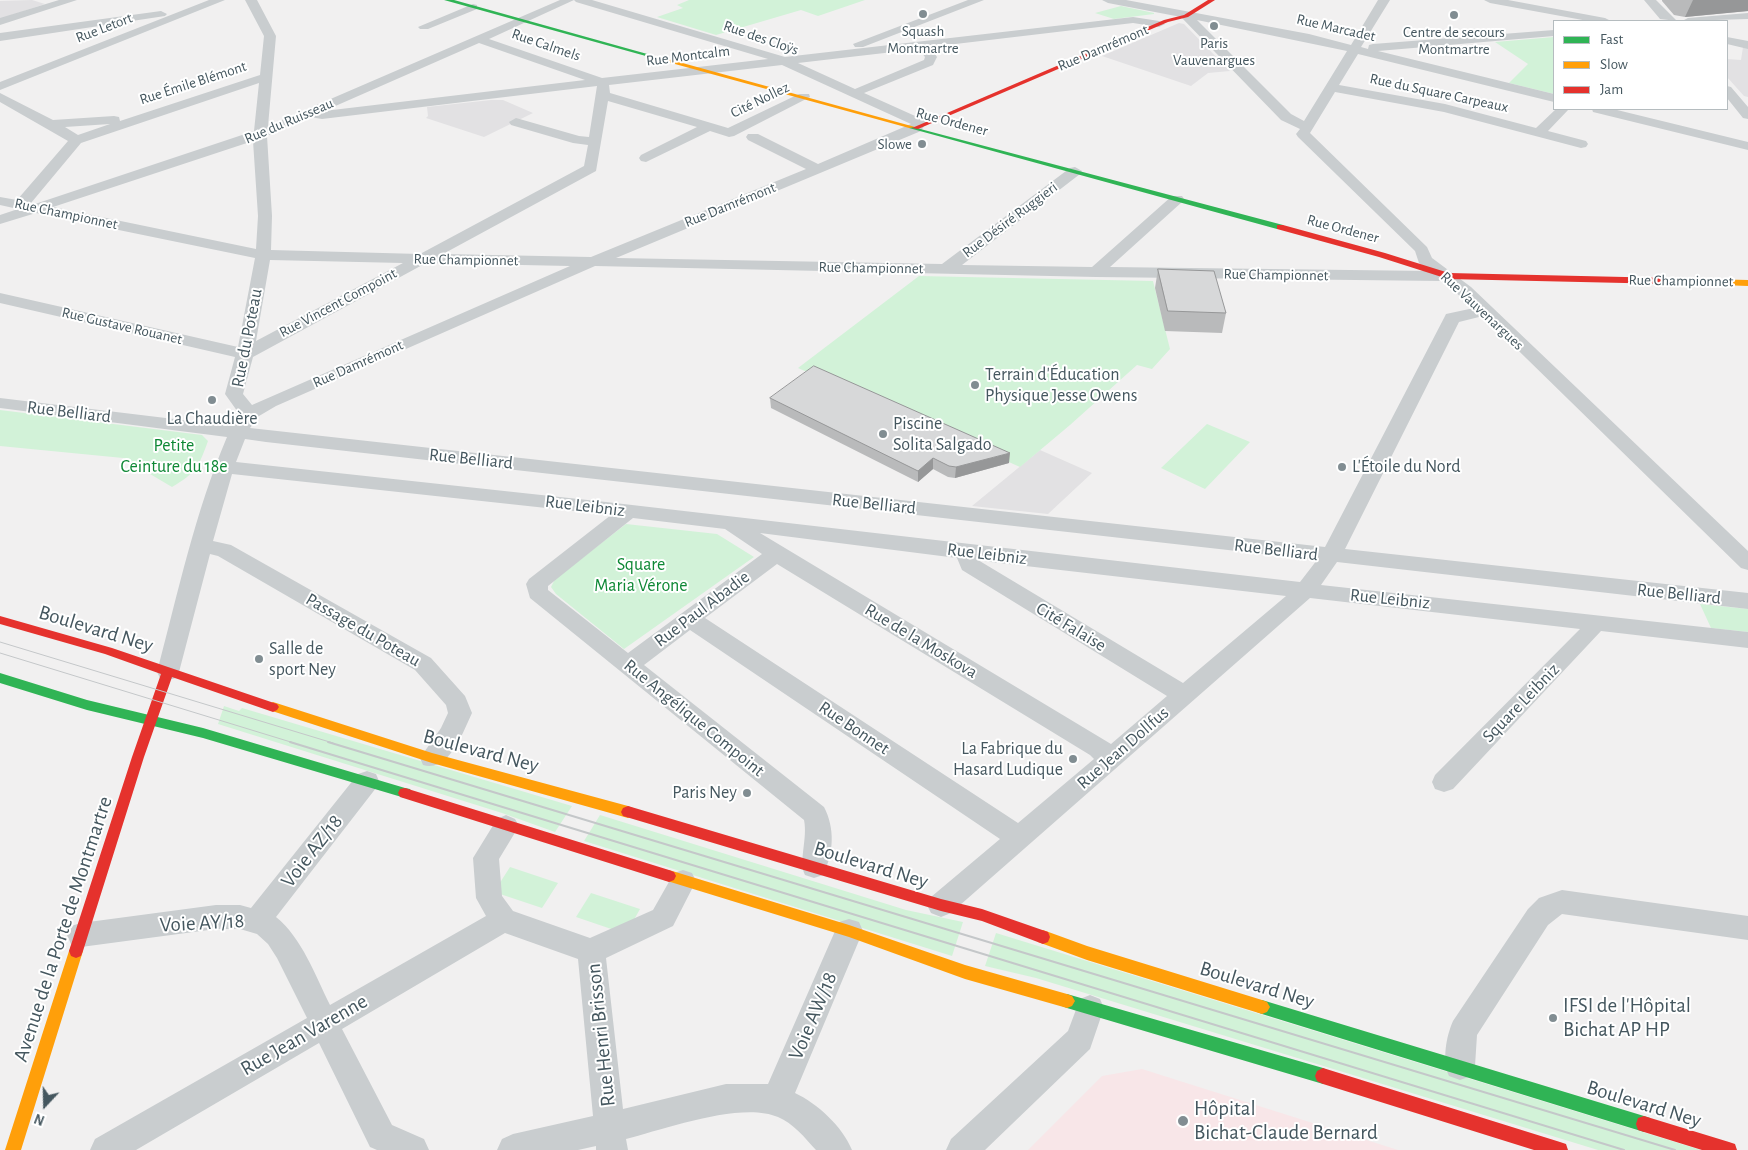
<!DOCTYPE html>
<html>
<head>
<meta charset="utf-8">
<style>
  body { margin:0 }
  #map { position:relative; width:1748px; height:1150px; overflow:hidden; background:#f1f0f0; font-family:"Alegreya Sans",sans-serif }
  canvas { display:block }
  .legend { position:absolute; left:1553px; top:20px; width:175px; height:90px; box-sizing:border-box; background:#fff; border:1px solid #b5bcbf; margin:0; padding:6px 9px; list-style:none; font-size:15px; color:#45575f }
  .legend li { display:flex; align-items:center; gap:10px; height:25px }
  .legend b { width:25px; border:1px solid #b5bcbf }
  .north { position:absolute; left:20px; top:1080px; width:50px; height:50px; -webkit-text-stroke:4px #fff; paint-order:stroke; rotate:201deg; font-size:14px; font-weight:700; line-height:20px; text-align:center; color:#45575f }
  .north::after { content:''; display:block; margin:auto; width:18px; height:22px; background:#45575f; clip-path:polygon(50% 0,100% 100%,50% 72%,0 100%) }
</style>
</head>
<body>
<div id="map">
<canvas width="1748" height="1150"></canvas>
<ul class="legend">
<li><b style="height:6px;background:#30b455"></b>Fast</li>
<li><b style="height:6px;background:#ff9f0a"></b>Slow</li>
<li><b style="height:6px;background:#e5322d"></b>Jam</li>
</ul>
<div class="north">N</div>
</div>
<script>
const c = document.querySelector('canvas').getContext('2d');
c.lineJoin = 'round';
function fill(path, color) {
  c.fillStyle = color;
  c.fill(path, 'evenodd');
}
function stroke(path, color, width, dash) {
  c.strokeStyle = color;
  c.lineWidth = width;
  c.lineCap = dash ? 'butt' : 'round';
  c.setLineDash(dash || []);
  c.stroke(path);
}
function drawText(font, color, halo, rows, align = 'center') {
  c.font = font + ' "Alegreya Sans",sans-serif';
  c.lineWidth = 4;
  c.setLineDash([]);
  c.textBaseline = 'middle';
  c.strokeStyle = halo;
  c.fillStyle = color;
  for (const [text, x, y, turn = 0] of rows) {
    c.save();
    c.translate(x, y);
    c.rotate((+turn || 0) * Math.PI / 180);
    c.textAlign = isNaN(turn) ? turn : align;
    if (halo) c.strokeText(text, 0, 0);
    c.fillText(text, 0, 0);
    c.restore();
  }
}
const education = new Path2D(`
  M32,0l13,4 -45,15v-18z
  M1179,23l5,1 46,47 -22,2 -17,13 -89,-30z
  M1743,47l5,1v49l-4,-1 -17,-19v-18l14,1z
  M491,100h12l30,13 -49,24 -58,-19 2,-2 -1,-9z
  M1040,450l52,23 -44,41 -76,-8z`);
const medical = new Path2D(`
  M1142,1069l256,81h-370l74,-74z`);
const green = new Path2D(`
  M689,0h176l-47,16 -17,-6 -85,25 -59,-18 26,-9 -6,-3z
  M1121,6l33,7v1l-40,5 -19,-6z
  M1554,37v57l-45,-11 19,-19 -33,-22z
  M919,276l234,5 17,68 -18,20 -15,-4 -67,60 -50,42 -222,-99z
  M0,410l202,25 6,6c-9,25 -12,32 -36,46l-49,-29 -123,-12z
  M1207,424l43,18 -45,47 -44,-21z
  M626,524l91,10 37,23 -130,92 -68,-55 -5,-7 4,-8z
  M1700,604l48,5v23l-37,-4z
  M224,706l15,5 3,-3 330,98 -17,26 -53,-19 -284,-89z
  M600,815l306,95 57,12 -11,34 -368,-115z
  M510,867l48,16 -16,25 -48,-16z
  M591,893l49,16 -14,25 -50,-17z
  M996,933l705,217h-103l-562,-172 -51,-12z`);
const street = new Path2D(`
  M59,0h18l-77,25v-7z
  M209,0h16l-225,90v-8z
  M245,0h12l19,36 -8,90 292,-126h32l193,57 348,-40 26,4 6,3 -6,3 -26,-4 -203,24 7,10 -4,8 -69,28 60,27 2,3 -5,8 -305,127 326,6 128,-96 5,-1 7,4 -2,3 -118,91 130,2 80,-71h10l2,3 -2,3 -72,65 320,4 -11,-8 -4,-12 -117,-114 -2,-3 4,-5 -19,-9 -100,-103 -73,-14 -6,-3h24l183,34 42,11 27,-45h12l-29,47 7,2 1,-4 4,-1 181,-14v6l-176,15 176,43v8l-196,-48 -19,31 106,19 91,24 20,-19h13l-21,22 38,10 2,3 -2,3 -5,1 -137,-36 -109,-20 -25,41 117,114 5,11 39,29 277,264v19l-7,-2 -258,-252 -24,6 -114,227 403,44v16l-411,-47 -16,23 427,47v16l-147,-17 -148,158 -9,3 -9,-3 -3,-7 3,-7 145,-146 -270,-31 -359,315 -10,4 -10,-4 -4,-8 4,-8 69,-58 -310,-209 -46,35 180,142c11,21 10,46 -1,68l-9,3 -9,-3c-7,-14 3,-36 -1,-55l-274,-222 -4,-14 3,-5 82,-64 -379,-41 -19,67 18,4 200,113 34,38 7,17c-9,19 -23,60 -49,52l-3,-7 21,-30 7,-15 -2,-8 -31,-35 -197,-114 -8,-2 -31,118 -3,6 -8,2 -8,-2 -3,-6c21,-79 38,-160 70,-235l-227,-29v-10l232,28 8,-11 -15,-21 10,-37 -235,-54v-10l238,54 17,-89 -219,-45 -36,11v-9l18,-6 -18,-4v-8l17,3 51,-59 -68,-39v-9l53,27 61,-4 5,1 1,4 140,-46 4,-39zM574,0l2,2 192,57 -166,19 -113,-39zM1197,20l150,31 -43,70 -13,-7zM479,43l106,37 -261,31zM919,49l6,8 -1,3 -69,29 -57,-26zM782,65l129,59 -93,40 -60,-30h-10l-2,3 2,3 58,29 -215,88 -148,-3 153,-83 12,-70 89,26 -56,28 -2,3 2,3 5,1 64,-31 19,6 5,-1 76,-39 -1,-3h-10l-71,34 -118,-35 -1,-8zM259,83l-5,48 -219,73 -4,-1 50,-60zM597,86l-8,51 -10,-1 -63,-18 -7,4 2,3 62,18 15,2 -4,21 -164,88 -149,-4 1,-34 -5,-80 43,-19 12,2zM110,124l-32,11 -13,-8zM253,141l5,75 -2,33 -203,-42zM270,260l133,3 -147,78zM426,263l144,3 -318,139 -9,-11 10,-37zM595,266l501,11 346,4 32,27 -28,6 -2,4 -119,229 -1075,-119 9,-12 17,-10zM245,439l21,3 1051,118 -17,22 -694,-80 -370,-40zM633,518l92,11 37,25 -134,99 -80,-63v-4zM760,533l197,25 5,12 205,126 -56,48zM978,560l13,2 295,34 -103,87zM777,564l313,191 4,4 -76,64 -313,-205z
  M968,0h16l-121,47h-8l-2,-3z
  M1484,0h24l97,18 6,3h-23l-98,-18z
  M1644,0h12l21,21 -17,-2z
  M473,4l4,1v4l-49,20h-8l-2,-2z
  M161,11l6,3 -2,2 -165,25v-8z
  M1748,13v6l-66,2 6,-3z
  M1727,37l21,4v8l-21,-5z
  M1727,86l4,1 17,20v12l-5,-1 -16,-20z
  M1592,109h21l135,33v8l-155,-38z
  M367,771l9,3 3,7 -3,7 -100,129c26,21 39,58 54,88l156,-89 -10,-18 -3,-40 24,-39 9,-4 9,4 4,7 -20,33 3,37 11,15 77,27 63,-28 21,-37 9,-3 9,3 4,8 -23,45 -67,32 17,151 103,-25h42l71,-162 10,-3 10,3 4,9 -68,162c23,11 47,33 57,57h-36c-11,-12 -23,-27 -38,-33 -36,-16 -114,12 -152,22l2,11h-32v-4l-18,4h-81l5,-11 11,-5 80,-18 -15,-157 -73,-26 -163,96 50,96 32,14 5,11h-52l-7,-3 -51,-104 -183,107h-46l5,-11 212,-121 -30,-60 -9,-14 -11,-10 -17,-5h-24l-135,18 -10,-3 -4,-9 4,-9 10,-3 135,-18h24l11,3 107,-134z
  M1562,890l186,26v24l-186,-26 -14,11 -71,110 -2,31 -4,10 -11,4 -11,-4c-7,-16 -3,-39 4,-55l75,-112 11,-11z
  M1090,995l10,4 4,9 -14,41 -105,101h-39l5,-11 117,-108 12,-32z`);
const fast = new Path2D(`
  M444,0h10l204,57 -5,1z
  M909,126l374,99 1,2 -7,2 -368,-101z
  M0,673l87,27 116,28 202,60 5,1 2,4 -2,4 -5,1 -202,-60 -116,-28 -87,-27z
  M1067,994l256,74 6,3 2,5 -2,5 -6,3 -256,-76 -5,-2 -3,-5 3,-5z
  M1262,1000l382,116 6,2 2,6 -2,6 -6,2 -382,-118 -5,-2 -3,-5 3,-5z`);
const slow = new Path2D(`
  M653,56h4l258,71 -6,1 -256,-70z
  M1669,278l79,2v6l-82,-3v-4z
  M273,702l159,51 196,53 5,2 2,4 -2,4 -5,2 -196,-55 -163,-53 -2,-3 2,-3z
  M669,870l180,55 116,40 102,29 5,2 3,5 -3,5 -5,2 -102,-29 -116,-42 -185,-57 -2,-4 2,-4z
  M1043,930l44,16 175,54 5,2 3,5 -3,5 -5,2 -175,-54 -49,-18 -2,-5 2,-5z
  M76,944l5,2 2,5 -62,199h-16l64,-199 2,-5z`);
const jam = new Path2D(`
  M1208,0h7l-27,17 -20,5 -250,107 -6,-1 252,-108 20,-5z
  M1277,225h6l102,28 64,20 220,5 4,3 -4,3 -221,-5 -69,-22 -102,-28z
  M0,616l112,32 165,56 2,3 -2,3 -4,2 -101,-35 -28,80 -61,194 -2,5 -5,2 -5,-2 -2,-5 63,-194 29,-83 -56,-20 -105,-30z
  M405,788l264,82 5,2 2,4 -2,4 -5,2 -269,-85 -2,-4 2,-4z
  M628,806l313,93 41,10 66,23 2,5 -2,5 -5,2 -61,-23 -41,-10 -318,-95 -2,-4 2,-4z
  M1323,1068l237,74 6,2 2,6h-34l-211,-66 -6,-3 -2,-5 2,-5z
  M1644,1116l85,26 6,2 2,6h-35l-58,-18 -6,-2 -2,-6 2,-6z`);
const tramFar1 = new Path2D(`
  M0,642l333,101
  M0,653l294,90`);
const tram = new Path2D(`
  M290,742l1334,408
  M328,742l1347,408`);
const wall = new Path2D(`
  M1662,0h86v11l-63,6 -11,-2 -12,-14z
  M1158,269l68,44 -4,20 -57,-2 -10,-43z
  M770,398l239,65 -54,15 -7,-1 -15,-8 -15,13 -147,-74z`);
const shadedWall = new Path2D(`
  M1693,0h55v11l-63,6z
  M1010,453l-1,10 -54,15 1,-11z
  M933,458v11l-15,13v-11z`);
const building = new Path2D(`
  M1158,269l56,2 12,42 -58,-2z
  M814,366l196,87 -54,14 -7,-1 -16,-8 -15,13 -148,-73z`);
const markers = [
  [923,14,5,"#818d92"],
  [1454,15,5,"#818d92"],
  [1214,26,5,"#818d92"],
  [922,144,5,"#818d92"],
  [975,385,5,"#818d92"],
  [212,400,5,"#818d92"],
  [883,434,5,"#818d92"],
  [1342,467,5,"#818d92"],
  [259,659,5,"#818d92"],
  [1073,759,5,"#818d92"],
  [747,793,5,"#818d92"],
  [1553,1018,5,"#818d92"],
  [1183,1121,6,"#818d92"]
];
const farStreetnames = [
  ["Rue Letort",104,28,-21],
  ["Rue Marcadet",1336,28,13],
  ["Rue des Cloÿs",761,38,19],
  ["Rue Calmels",546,45,19],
  ["Rue Damrémont",1103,48,-23],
  ["Rue Montcalm",688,56,-7],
  ["Rue Émile Blémont",193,83,-18],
  ["Rue du Square Carpeaux",1439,93,12],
  ["Cité Nollez",760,100,-26],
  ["Rue du Ruisseau",289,121,-23],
  ["Rue Ordener",952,122,15],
  ["Rue Damrémont",730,205,-22],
  ["Rue Championnet",66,214,12],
  ["Rue Désiré Ruggieri",1010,220,-37],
  ["Rue Ordener",1343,229,15],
  ["Rue Championnet",466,260,1],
  ["Rue Championnet",871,268,1],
  ["Rue Championnet",1276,275,1],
  ["Rue Championnet",1681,281,1],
  ["Rue Vincent Compoint",338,303,-28],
  ["Rue Vauvenargues",1482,311,43],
  ["Rue Gustave Rouanet",122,326,13],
  ["Rue Damrémont",358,364,-24]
];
const farPoinames = [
  ["Squash",923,31],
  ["Montmartre",923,48],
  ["Centre de secours",1454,32],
  ["Montmartre",1454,49],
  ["Paris",1214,43],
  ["Vauvenargues",1214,60],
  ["Slowe",912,144,"right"]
];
const streetNames = [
  ["Rue du Poteau",247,338,-79],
  ["Rue Belliard",69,412,7],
  ["Rue Belliard",471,459,6],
  ["Rue Belliard",874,504,6],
  ["Rue Leibniz",585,506,7],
  ["Rue Belliard",1276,550,7],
  ["Rue Leibniz",987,554,7],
  ["Rue Belliard",1679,594,6],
  ["Rue Leibniz",1390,599,6],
  ["Rue Paul Abadie",702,609,-37],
  ["Cité Falaise",1071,627,31],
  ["Passage du Poteau",363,630,30],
  ["Rue de la Moskova",921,641,31],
  ["Square Leibniz",1521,703,-46],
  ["Rue Angélique Compoint",694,718,39],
  ["Rue Bonnet",854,728,34],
  ["Rue Jean Dollfus",1123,748,-41]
];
const poiNames = [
  ["Terrain d'Éducation",985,375],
  ["Physique Jesse Owens",985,396],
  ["La Chaudière",212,419,"center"],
  ["Piscine",893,424],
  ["Solita Salgado",893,445],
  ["L'Étoile du Nord",1352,467],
  ["Salle de",269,649],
  ["sport Ney",269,670],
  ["La Fabrique du",1063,749,"right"],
  ["Hasard Ludique",1063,770,"right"],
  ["Paris Ney",737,793,"right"]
];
const parkNames = [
  ["Petite",174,446],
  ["Ceinture du 18e",174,467],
  ["Square",641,565],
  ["Maria Vérone",641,586]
];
const nearStreetnames = [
  ["Boulevard Ney",96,629,17],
  ["Boulevard Ney",481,751,15],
  ["Voie AZ/18",312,851,-52],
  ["Boulevard Ney",871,865,17],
  ["Voie AY/18",202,923,-3],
  ["Avenue de la Porte de Montmartre",63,929,-72],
  ["Boulevard Ney",1257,985,17],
  ["Voie AW/18",813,1016,-67],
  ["Rue Jean Varenne",304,1035,-30],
  ["Rue Henri Brisson",601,1035,-96],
  ["Boulevard Ney",1644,1104,17]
];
const nearPoinames = [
  ["IFSI de l'Hôpital",1563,1006],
  ["Bichat AP HP",1563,1030],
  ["Hôpital",1194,1109],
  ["Bichat-Claude Bernard",1194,1133]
];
fill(education, '#e2e1e3');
fill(medical, '#f8e6e8');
fill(green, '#d2f2d8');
fill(street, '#c9cdcf');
fill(fast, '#30b455');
fill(slow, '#ff9f0a');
fill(jam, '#e5322d');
stroke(tramFar1, '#c4c7c9', 1);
stroke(tram, '#c4c7c9', 2);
fill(wall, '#b9babb');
fill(shadedWall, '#969798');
fill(building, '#d7d8d9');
stroke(building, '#969798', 1);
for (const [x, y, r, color] of markers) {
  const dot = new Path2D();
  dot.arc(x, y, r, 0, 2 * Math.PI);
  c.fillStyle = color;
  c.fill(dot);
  stroke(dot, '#fff', 2);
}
drawText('15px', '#45575f', '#fff', farStreetnames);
drawText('15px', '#45575f', '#fff', farPoinames);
drawText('18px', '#45575f', '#fff', streetNames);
drawText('18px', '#45575f', '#fff', poiNames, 'left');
drawText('18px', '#0e8835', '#fff', parkNames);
drawText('21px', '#45575f', '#fff', nearStreetnames);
drawText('21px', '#45575f', '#fff', nearPoinames, 'left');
</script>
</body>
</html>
